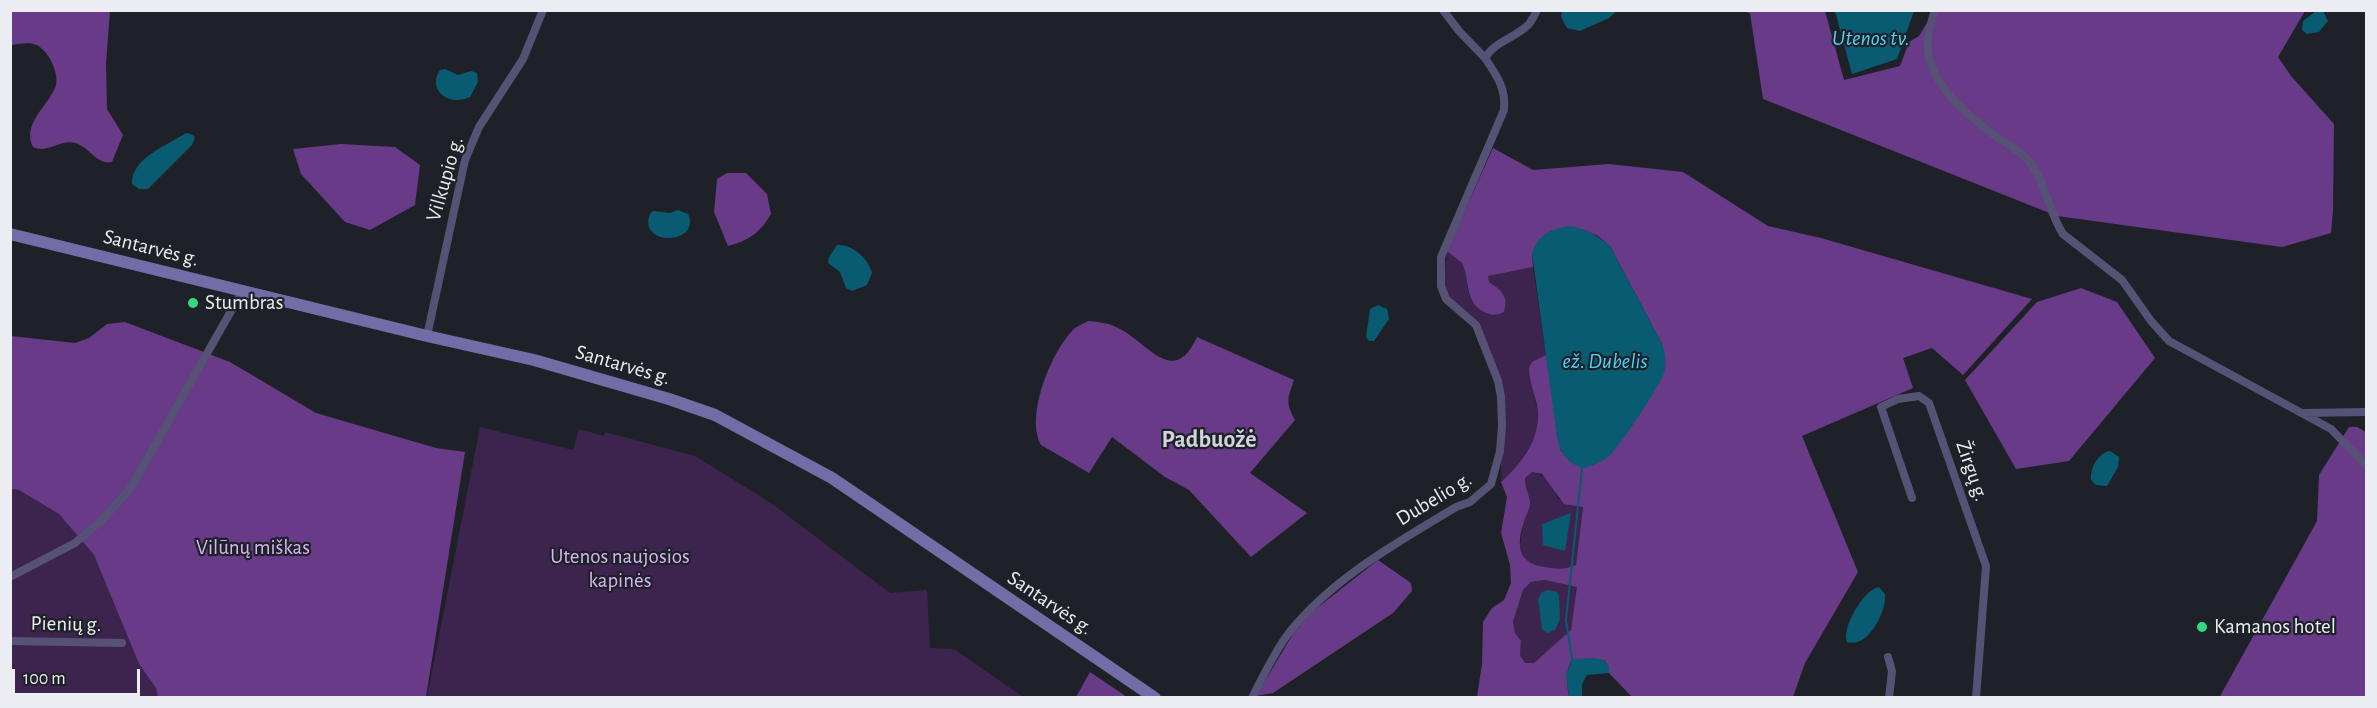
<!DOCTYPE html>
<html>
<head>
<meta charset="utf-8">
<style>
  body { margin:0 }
  #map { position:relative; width:2377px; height:708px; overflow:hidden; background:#1e2228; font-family:"Alegreya Sans",sans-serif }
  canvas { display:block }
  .frame { position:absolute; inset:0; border:12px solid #ebedf2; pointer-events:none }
  .scale { position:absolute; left:12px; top:669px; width:128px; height:27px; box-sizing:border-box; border:3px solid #ebedf2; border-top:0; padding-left:8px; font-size:18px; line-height:21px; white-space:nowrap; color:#ebedf2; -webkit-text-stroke:4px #1e2228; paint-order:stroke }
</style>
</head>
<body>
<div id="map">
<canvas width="2377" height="708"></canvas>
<div class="frame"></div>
<div class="scale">100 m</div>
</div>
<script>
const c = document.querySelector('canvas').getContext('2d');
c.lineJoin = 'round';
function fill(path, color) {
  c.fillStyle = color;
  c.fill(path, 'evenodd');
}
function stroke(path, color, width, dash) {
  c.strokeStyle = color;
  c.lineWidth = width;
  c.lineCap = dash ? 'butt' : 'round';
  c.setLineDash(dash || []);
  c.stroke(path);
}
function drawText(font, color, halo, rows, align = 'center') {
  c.font = font + ' "Alegreya Sans",sans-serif';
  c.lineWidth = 4.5;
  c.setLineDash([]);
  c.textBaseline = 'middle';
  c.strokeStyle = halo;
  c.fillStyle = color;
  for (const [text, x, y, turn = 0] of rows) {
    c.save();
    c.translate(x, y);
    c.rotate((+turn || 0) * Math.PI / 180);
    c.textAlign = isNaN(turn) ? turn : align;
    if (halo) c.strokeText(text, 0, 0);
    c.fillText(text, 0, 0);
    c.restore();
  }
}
const green = new Path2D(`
  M1447,251c5,4 11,8 15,12 10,13 -2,39 24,50 7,3 12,2 18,-1 4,-15 -5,-23 -15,-30l-1,-6 45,-9 13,88 -13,7c-4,18 0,24 3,42 7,32 -12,57 -35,78v-100l-23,-61 -27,-21 -5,-8 -2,-8z
  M480,427l93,23 6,-21 25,7 1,-4 90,24 76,47 119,90 37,-3 3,58 24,1 69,48h-596z
  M1532,472c15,3 21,14 26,27l25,7 -7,59 -10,5 -34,-4 -7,-6 -5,-13 3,-22 7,-20 -1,-9 -5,-7 1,-11z
  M11,489l8,1 40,24 35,41 45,109 17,24 2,9 -147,1z
  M1544,580l34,7 -7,44 -37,32h-10l-4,-8 1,-14 -6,-8 -2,-11 10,-32 8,-8z`);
const forest = new Path2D(`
  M11,10l99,1 -4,52 1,46 16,26 -11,27c-16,3 -22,-15 -37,-19 -15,-4 -27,11 -42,4 -11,-23 13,-39 22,-59 6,-13 -7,-40 -21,-44 -6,-2 -17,0 -23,1z
  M1740,11h85l19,69 56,-14 9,-24 10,-6 15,-25h371l-27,46 13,19 43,48 -1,86 -2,23 -49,14 -225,-31 -294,-117 -13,-86z
  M341,144l54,3 25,18 -5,40 -45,25 -25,-8 -44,-48 -8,-25z
  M1493,148l40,22 76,-6 74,8 85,54 53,12 211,61 -69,76 -31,-27 -29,10 10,30 -111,48 56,136 -53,91 -12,34h-161l-23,-24v-6l-5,-7 -32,-1c-7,13 -5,24 -3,38h-92l5,-33 1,-42 9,-14 12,-8 7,-17 -1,-18 -9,-32 6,-36 -6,-15c23,-21 41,-45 36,-77 -3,-13 -8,-24 -8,-37l3,-6 14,-7 15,97 102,-106 -53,-100 -12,-10 -16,-7 -50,24 1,14 -45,9 1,6c12,8 20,14 15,30 -6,3 -11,4 -18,1 -23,-10 -15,-32 -24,-50l-15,-12zM1532,472l10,2 22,30 19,3 -7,58c-11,5 -19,4 -31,2 -27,-3 -29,-22 -21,-45 1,-5 5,-11 6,-17 1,-9 -6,-16 -5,-27zM1544,580l33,7 -6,43 -37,33h-9l-5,-8 1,-14 -6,-8 -2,-11 10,-32 8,-8z
  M727,173h19l21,21 4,20c-10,18 -23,27 -43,32l-14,-34 3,-33z
  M2081,288l36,14 38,56 -86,103 -53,8 -51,-89 72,-78z
  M1088,321c13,1 21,2 32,8 30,16 54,58 77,8l97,43c-6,18 -9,22 1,40l-45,53 57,40 -56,44 -62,-67 -24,-13 -53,-40 -23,36 -48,-28c-16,-29 10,-92 31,-114 4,-5 11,-7 16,-10z
  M125,322l105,40 86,51 120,35 29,4 -39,245h-268l-2,-9 -17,-24 -45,-109 -35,-41 -40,-24 -8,-1v-153l64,7 14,-5 18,-14z
  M2349,427h8l9,5v265l-147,1 98,-177 2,-46z
  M1378,560l33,23 1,8 -19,22 -120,80 -17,3 37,-62 19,-22z
  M1090,672l37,25h-51z`);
const water = new Path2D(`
  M1562,11v-1l55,1 -8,7 -29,13 -13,-3 -6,-11z
  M1835,11v-1l79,1 -17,48 -45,15z
  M2316,11h7l5,10 -9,11 -12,2 -5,-4 1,-9z
  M445,69l13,6 13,-4 6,2 1,9 -8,15c-19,10 -44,-6 -30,-27z
  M186,133l5,1 4,3 -3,8 -44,44h-9l-7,-5c-1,-26 36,-39 54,-51z
  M678,210l10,4c14,31 -51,33 -38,0l3,-3 17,2z
  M1570,226c16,3 27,9 40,20l53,100c2,8 3,15 2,24 -3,13 -46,78 -57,87 -8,6 -17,9 -26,11 -17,-7 -21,-14 -25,-31l-25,-184c7,-19 19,-24 38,-27z
  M837,245c15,-1 31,13 35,28l-5,12 -15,6 -6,-3 -6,-16 -12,-9 1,-6z
  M1378,305l9,4 2,10 -15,22h-5l-3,-4 4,-28z
  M2110,451l9,6 -1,10 -11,19 -11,-1 -5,-5c-1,-12 7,-27 19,-29z
  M1571,513l-6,38 -22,-6 -1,-21z
  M1879,587l6,7c2,17 -17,55 -38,48 -6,-14 17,-53 32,-55z
  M1548,590l9,2 2,4 1,23 -5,11 -8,3 -5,-4 -4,-30 4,-7z
  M1593,658l11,2 5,7v6l-22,2 -5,9v13h-13l-3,-22 6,-16z`);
const stream = new Path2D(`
  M1572,659l-6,-39 16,-152`);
const minor = new Path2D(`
  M1443,10l16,21 26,27
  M1935,10c-4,13 -9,28 -7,41 4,35 39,64 66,84 11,8 25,15 34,25 18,21 20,51 35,74l59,46 29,41 18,20 162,88 35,36
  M427,336l38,-176 14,-33 44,-68 20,-49
  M2304,413l62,-1
  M1912,498l-31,-91 17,-8 21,-3 10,7 57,163 -10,132
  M10,577l65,-34 26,-22 29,-32 113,-199
  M10,641l112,2
  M1888,657l4,14 -3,27
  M1252,698c11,-22 22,-45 36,-64 44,-56 109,-91 168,-127l14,-5 21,-18 9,-33 2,-25 -1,-29 -3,-16 -22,-56 -30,-26 -5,-13v-29l63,-147c2,-22 -7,-34 -19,-52 11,-18 31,-20 44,-34 3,-4 6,-9 8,-14`);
const secondary = new Path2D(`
  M10,234l417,102 107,24 135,39 46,16 117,63 323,220`);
const markers = [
  [193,303,6,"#34d881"],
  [2202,627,6,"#34d881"]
];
const streetNames = [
  ["Vilkupio g.",445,179,-74],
  ["Santarvės g.",151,248,14],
  ["Santarvės g.",623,365,16],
  ["Žirgų g.",1972,471,71],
  ["Dubelio g.",1434,499,-31],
  ["Santarvės g.",1050,603,34],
  ["Pienių g.",66,624,1]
];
const poiNames = [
  ["Stumbras",205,303],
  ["Kamanos hotel",2214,627]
];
const parkNames = [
  ["Vilūnų miškas",253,548],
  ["Utenos naujosios",620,557],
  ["kapinės",620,581]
];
const waterNames = [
  ["Utenos tv.",1871,38],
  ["ež. Dubelis",1605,361]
];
const quarterNames = [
  ["Padbuožė",1209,440]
];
fill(green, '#3d244f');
fill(forest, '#683a87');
fill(water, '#085b70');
stroke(stream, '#085b70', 2);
stroke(minor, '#555276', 8);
stroke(secondary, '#726da6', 12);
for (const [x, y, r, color] of markers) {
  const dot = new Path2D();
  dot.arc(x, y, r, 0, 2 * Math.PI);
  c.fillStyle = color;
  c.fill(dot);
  stroke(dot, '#1e2228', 2);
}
drawText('21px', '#ebedf2', '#1e2228', streetNames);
drawText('21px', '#ebedf2', '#1e2228', poiNames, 'left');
drawText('21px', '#d7b3f3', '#1e2228', parkNames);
drawText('italic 22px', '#4bd3fb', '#1e2228', waterNames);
drawText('bold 24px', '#cfd4dd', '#1e2228', quarterNames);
</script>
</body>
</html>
